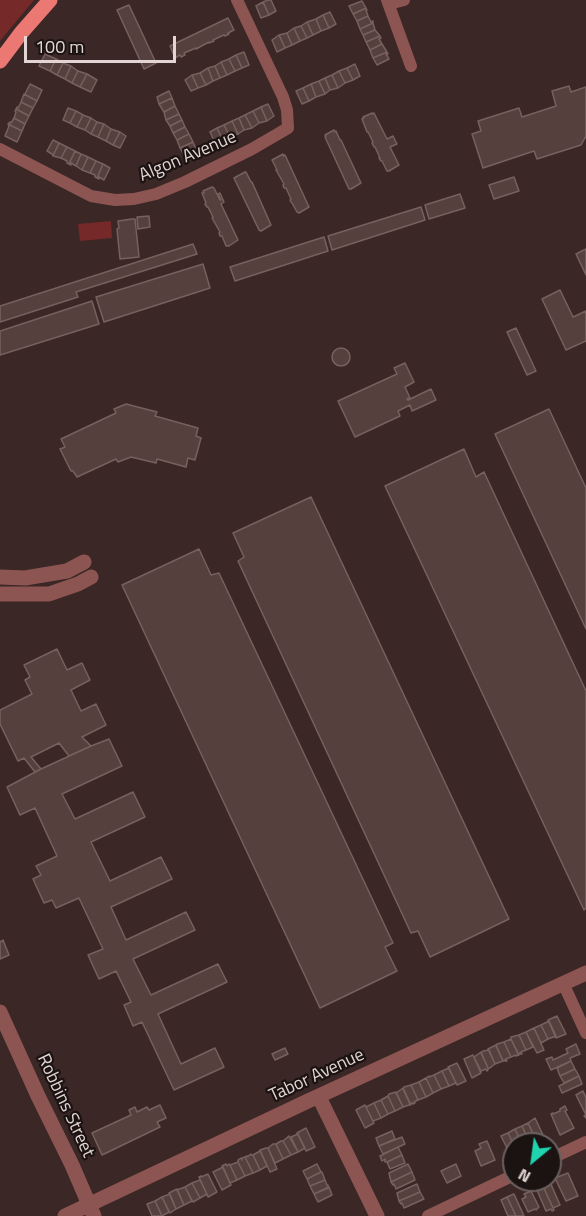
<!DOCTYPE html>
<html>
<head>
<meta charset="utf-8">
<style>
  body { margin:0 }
  #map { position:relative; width:586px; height:1216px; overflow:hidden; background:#3a2726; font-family:"Titillium Web",sans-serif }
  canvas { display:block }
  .north { position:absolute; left:502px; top:1132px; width:60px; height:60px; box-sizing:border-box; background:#1b1312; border:2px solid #6b6160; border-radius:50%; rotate:209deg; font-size:16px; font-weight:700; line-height:24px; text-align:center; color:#e2d5d4 }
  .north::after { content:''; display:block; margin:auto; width:21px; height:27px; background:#1fd5b0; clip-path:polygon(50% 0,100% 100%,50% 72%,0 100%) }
  .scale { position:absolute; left:24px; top:36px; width:152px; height:27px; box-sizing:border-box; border:3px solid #e2d5d4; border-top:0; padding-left:8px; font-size:18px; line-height:21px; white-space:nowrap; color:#e2d5d4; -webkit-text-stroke:4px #1b1312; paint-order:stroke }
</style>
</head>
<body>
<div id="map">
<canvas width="586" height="1216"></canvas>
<div class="north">N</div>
<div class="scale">100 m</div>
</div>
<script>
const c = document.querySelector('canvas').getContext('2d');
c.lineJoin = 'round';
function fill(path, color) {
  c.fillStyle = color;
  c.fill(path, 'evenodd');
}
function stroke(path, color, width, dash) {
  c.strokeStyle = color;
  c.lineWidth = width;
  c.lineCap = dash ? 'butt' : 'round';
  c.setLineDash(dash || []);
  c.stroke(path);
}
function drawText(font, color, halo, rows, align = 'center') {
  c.font = font + ' "Titillium Web",sans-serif';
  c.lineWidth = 4.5;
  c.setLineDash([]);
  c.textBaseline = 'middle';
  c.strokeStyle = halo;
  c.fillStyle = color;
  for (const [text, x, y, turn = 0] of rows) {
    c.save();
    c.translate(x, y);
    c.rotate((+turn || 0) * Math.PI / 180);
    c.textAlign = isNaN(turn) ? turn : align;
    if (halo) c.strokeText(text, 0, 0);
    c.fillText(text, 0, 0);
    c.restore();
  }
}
const green = new Path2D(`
  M0,0h34l-34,41z
  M111,221l1,17 -32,3 -2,-17z`);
const building = new Path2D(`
  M268,0h3l5,11 -7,4 -6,-13z
  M362,1l4,7 -13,6 -4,-8z
  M263,2l6,13 -8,3 -5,-12z
  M129,5l27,58 -12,6 -27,-59z
  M366,8l1,2h-1l2,6 -11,5 -4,-7z
  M330,12l6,12 -7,4 -6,-13z
  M323,15l6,13 -8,3 -5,-12z
  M368,16l3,6 2,-1v2l-13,6 -3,-8z
  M228,18l6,12 -6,3 1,1 -4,2 -1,-1 -11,5 1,1 -5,2v-1l-13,7v-1l-12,5 1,2 -4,2 -1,-2 -5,3 -5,-12z
  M316,19l5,12 -8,4 -6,-13z
  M307,22l6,13 -6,3 -6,-12z
  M373,23l2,7 -12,5 -3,-6z
  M301,26l6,12 -7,3 -6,-13z
  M294,28l6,13 -8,4 -5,-12z
  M375,30l5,6 -14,6 -3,-7z
  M287,33l5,12 -7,3 -6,-13z
  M279,35l6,13 -8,4 -5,-12z
  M380,36l1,2 -2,1 3,5 -12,6 -4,-8z
  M382,44l5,8 -14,6 -3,-8z
  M244,52l5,13 -7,3 -6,-13z
  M387,52l1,2h-2l3,5 -12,6 -4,-7z
  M45,54l11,5 -6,12 -11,-5z
  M236,55l6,13 -7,3 -6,-12z
  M56,59l7,4 -6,12 -7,-4z
  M229,59l6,12 -8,4 -6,-13z
  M221,62l6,13 -7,3 -5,-12z
  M63,63l8,3 -6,13 -8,-4z
  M355,64l5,12 -7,4 -6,-12z
  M71,66l7,5 -6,12 -7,-4z
  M215,66l5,12 -7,3 -5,-13z
  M208,68l5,13 -7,4 -6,-12z
  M347,68l6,12 -8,3 -6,-12z
  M78,71l9,3 -7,13 -8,-4z
  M339,71l6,12 -7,5 -6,-13z
  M200,73l6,12 -8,3 -6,-13z
  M87,74l10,6 -6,12 -11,-5z
  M192,75l6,13 -7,3 -6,-11z
  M332,75l6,13 -8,2 -5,-12z
  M325,78l5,12 -5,4 -6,-13z
  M319,81l6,13 -9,3 -5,-13z
  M30,84l12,6 -5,11 -13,-7h1z
  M311,84l5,13 -7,4 -6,-13z
  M569,86l2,6 15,-5v49l-5,9 -44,14 -3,-8 -51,17 -11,-34 9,-3 -3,-10 41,-13 3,9 34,-11 -4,-15z
  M303,88l6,13 -7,3 -6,-13z
  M169,91l3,7 -13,6 -2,-7z
  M24,94l13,7 -4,7 -12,-6z
  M172,98l3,8 -11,6 -5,-8z
  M21,102l12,6 -4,8 -13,-7 1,-2 1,1z
  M268,104l6,12 -7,5 -6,-14z
  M175,106l4,8 -13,6 -2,-8z
  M261,107l6,14 -8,2 -6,-12z
  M68,108l8,3 -6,12 -7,-3z
  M16,109l13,7 -4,8 -11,-6 2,-6 -1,-1z
  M76,111l7,4 -6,12 -7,-4z
  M253,111l6,12 -7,5 -7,-13z
  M372,113v1l2,-1 13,26 6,-3 4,8 -7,3 9,18 -10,6h-2l-5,-10h-1l-2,-3h1l-5,-11h-1l-2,-4 1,-1 -5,-10h-1l-5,-13 2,-1 -1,-1z
  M179,114l3,6 -12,6 -4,-6z
  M83,115l8,3 -6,12 -8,-3z
  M245,115l7,13 -8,2 -5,-12z
  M14,118l11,6 -3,7 -14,-7 2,-2 1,1z
  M91,118l6,4 -6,12 -6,-4z
  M239,118l5,12 -6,4 -6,-13z
  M182,120l3,7 -12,6 -3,-7z
  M232,121l6,13 -8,3 -6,-12z
  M97,122l7,2 -6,13 -7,-3z
  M8,124l14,7 -5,11 -12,-6 4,-10z
  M104,124l7,5 -5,12 -8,-4z
  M224,125l6,12 -7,4 -6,-13z
  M185,127l4,7 -12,6 -4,-7z
  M217,128l6,13 -8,2 -5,-11z
  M111,129l9,3 -7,13 -7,-4z
  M334,130l1,2 1,-1 4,9h1l20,43 -10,6h-2l-24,-52 1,-1 -1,-1z
  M120,132l6,4 -6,12 -7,-3z
  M189,134l4,8 -13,6 -3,-8z
  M53,140l6,3 -6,13 -1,-2 -5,-3z
  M193,142l3,7 -12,6 -4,-7z
  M59,143l8,4 -6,11 -8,-2z
  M67,147l8,4 -6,13 -2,-1v-2l-6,-3z
  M75,151l6,3 -5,12 -5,-3v2l-2,-1z
  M81,154l7,3 -6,13 -6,-4z
  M283,154v2l2,-1 24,52 -10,6 -2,-1 -5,-9 -1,-1 -1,-2 1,-1 -5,-11h-2l-1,-3 1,-1 -8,-14h1l-5,-10z
  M88,157l8,4 -6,12 -8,-3z
  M96,161l7,3 -6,14 -2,-1v-2l-5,-2z
  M103,164l7,4 -6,12 -5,-3v2l-2,-1z
  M245,172h1l5,10h1l19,43 -10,6 -2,-1 -25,-52z
  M514,177l5,14 -25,8 -5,-14z
  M212,187l2,1 6,12h1l-3,-6 2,-1 4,9 -3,2 17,36 -9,6h-3l-4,-10h-2l-1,-3 1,-1 -8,-14 1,-1 -5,-10h-1l-2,-3 1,-1 -4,-10h2l-1,-2z
  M460,194l5,14 -36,11 -4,-14z
  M421,207l4,13 -93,30 -4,-14z
  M149,216l1,11 -12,2 -1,-12z
  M132,219h3l4,38 -19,2 -3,-30 2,-1 -1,-7z
  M324,237l4,14 -93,30 -5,-14z
  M193,244l4,10 -121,38 2,5 -78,25v-16z
  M586,249v26l-10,-21z
  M203,264l7,24 -106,34 -8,-25z
  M560,290l13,27 13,-6v30l-20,9 -24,-51z
  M92,301l7,23 -99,31v-24z
  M516,328l20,43 -9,4 -20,-43z
  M332 357a9 9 0 1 1 18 0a9 9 0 1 1-18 0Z
  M405,363l9,19 -9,5 5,11 -3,1 1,1 23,-11 5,11 -24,11 -2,-6 -12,6 2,5 -45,21 -17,-36 59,-27 -3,-6z
  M126,404l31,8 -2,4 43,12 -2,8 5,2 -6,22 -7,-2 -2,9 -29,-8 -1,4 -25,-6 -13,5 -2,-3 -39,18 -4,-6h-2l-11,-22 5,-2 -4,-8 55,-26 -2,-4z
  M549,409l37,79v141l-91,-195z
  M464,449l12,28 8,-5 102,219v217l-2,2 -199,-424z
  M311,497l198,422 -79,38 -12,-26 -7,2 -173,-372 6,-4 -11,-24z
  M199,549l12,26 8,-2 174,370 -8,4 12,24 -77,37 -198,-423z
  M57,649l10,21 15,-7 8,17 -19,10 10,21 15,-7 10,21 -24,12 9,9 -22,10 -10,-13 -28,14 10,12 -6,3 -11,-14 -6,3 -18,-37v-14l32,-16 -7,-14 5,-3 -6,-12z
  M109,739l13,27 -60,28 13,25 58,-27 12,25 -54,25 19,39 51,-24 11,22 -61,28 15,33 60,-28 9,18 -62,29 18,36 67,-31 9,18 -69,32 23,50 34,-16 9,19 -50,23 -32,-68 -9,4 -9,-21 7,-3 -15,-31 -17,8 -11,-24 15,-6 -24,-51 -23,10 -4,-8 -8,3 -11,-24 8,-4 -5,-9 21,-10 -22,-48 -15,7 -13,-28 34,-18 50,-23z
  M3,940l6,15 -9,4v-17z
  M557,1016l9,18 -10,4 -8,-18z
  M549,1021l7,15 -8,3 -7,-14z
  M541,1025l7,14 -7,4 -7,-15z
  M534,1028l10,22 -7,3 -11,-21z
  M526,1032l7,15 -7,3 -7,-15z
  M519,1035l7,15 -5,2 1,2h-2v-1l-2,1 -7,-15v-2z
  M511,1039l8,16 -3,1v-1l-5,2 -7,-15z
  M504,1042l7,15 -5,2 1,2h-2v-1l-2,1 -7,-15 1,-2z
  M576,1044l4,10 -10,4 1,3 -20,9 -5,-11 6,-2 1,3 15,-7 -2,-4z
  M496,1045l7,16 -8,3 -7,-15z
  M285,1048l3,6 -13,6 -3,-6z
  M489,1050l6,14 -5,4h-2l-7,-15 2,-2z
  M481,1052l7,16v2l-1,1 -1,-2 -5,2 -7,-14z
  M473,1055l8,18 -9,5 -8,-19z
  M571,1061l4,8 -15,7 -3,-8z
  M457,1063l9,18 -9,4 -9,-18z
  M449,1068l7,15 -7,3 -7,-15z
  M575,1069l4,7 -15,7 -4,-7z
  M442,1071l7,15 -8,3 -7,-14z
  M434,1075l7,14 -8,4 -7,-15 3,-2v1z
  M579,1076l3,8 -20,9 -3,-7z
  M426,1078l7,15 -7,4 -7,-15z
  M419,1082l7,15 -8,3 -7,-15z
  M411,1085l7,15 -4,2 1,1 -2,1 -1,-1 -2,1 -7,-15 1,-2z
  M403,1088l8,17h-2l-6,2 -7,-14z
  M583,1091l3,7v20l-2,-2 2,-1 -10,-20z
  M396,1092l7,15 -8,4 -7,-15 1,-2z
  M388,1096l7,15 -7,3 -7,-14z
  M381,1100l7,14 -7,4 -7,-15z
  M374,1103l7,15 -8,3 -7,-14z
  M160,1105l6,13 -9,4 3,5 -58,28 -10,-22 39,-18 -2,-5 6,-3 2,5 10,-5 2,3z
  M365,1105l9,18 -9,5 -9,-18z
  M565,1106l2,4 -2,1 9,17 -14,7 -9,-21 2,-1v1l7,-3v-2z
  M535,1118l8,17 -7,5 -8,-17z
  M528,1123l8,17 -7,2 -7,-16z
  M522,1126l8,17 -2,1h-6l-7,-15z
  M306,1128l9,19 -9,4 -9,-18z
  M515,1129l7,15h-8v1l-6,-12z
  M392,1131l3,8 -16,7 -3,-8z
  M508,1133l6,12v4l-5,3 -8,-16z
  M298,1134l7,14 -7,4 -7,-15z
  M289,1136l9,16 -7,3 -8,-14z
  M402,1137l3,7 -22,10 -4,-8z
  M281,1141h2l8,14 -8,4 -7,-15z
  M487,1141l8,19 -14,6 -6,-15 6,-3 -2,-4z
  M273,1144h3l7,15 -8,4 -7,-15z
  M398,1147l4,8 -15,7h-2v-3l-3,2 -2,-5z
  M266,1148h2l9,21 -7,3 -10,-22z
  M260,1151l7,15 -7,4 -7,-15z
  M251,1154v1h2l7,15 -7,3 -8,-16 2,-1 1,1v-1z
  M402,1155l3,8 -15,6 -3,-7z
  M245,1157l8,16 -8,3 -7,-14v-2l3,-2 1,2v-2z
  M238,1162l7,14 -8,4 -7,-15z
  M226,1164l1,2 2,-2 1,1 7,15 -7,3 -8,-17z
  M317,1164l4,8 -14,7 -4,-8z
  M408,1164l4,8 -21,10 -2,-9z
  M456,1164l5,12 -14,7 -6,-12z
  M223,1167l8,18 -9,5 -9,-18z
  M321,1172h1l3,8 -15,6 -3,-7z
  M412,1172l3,8 -19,9 -2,-5 -1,1 -2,-3z
  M568,1173l10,23 -12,5 -11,-23z
  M208,1174l9,18 -9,5 -9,-20 2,-1v1z
  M200,1180l7,14 -7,4 -8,-15z
  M325,1180l2,5h1v3l-14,6 -4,-8z
  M550,1182l10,23 -7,3 -11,-24 2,-1v1z
  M192,1183l8,15 -7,4 -8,-15z
  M417,1184l3,8 -21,9 -2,-8z
  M542,1184l12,26 -2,1 -1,-2 -5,2 -10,-23 5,-2 -1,-1z
  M185,1187l7,14 -8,4 -7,-15z
  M329,1187l3,8 -14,7 -4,-8z
  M177,1189l7,16 -8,4 -7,-16z
  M531,1191l8,16 -3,3 -1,-1 -7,3 -6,-13 4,-2 -2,-3z
  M420,1192l4,7 -20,9 -2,-5 -1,1 -2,-3z
  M170,1194l6,15 -6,4 -8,-16z
  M514,1194l10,22h-8l-9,-19z
  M162,1197l7,15 -7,4 -7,-15z
  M507,1197l9,19h-8l-7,-16z
  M155,1201l7,15h-10l-5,-12z`);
const minor = new Path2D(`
  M387,0l24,66
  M389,4l15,-4
  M0,149l91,47 24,4 19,-1 22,-5 29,-12 67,-33 36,-21 -1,-18 -4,-13 -46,-97
  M563,983l23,50
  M550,1159l36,-17
  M428,1216l86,-41`);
const tertiary = new Path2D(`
  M0,577l25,1 42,-7 17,-9
  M0,594h49l29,-10 13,-7
  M0,1012l38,84 34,69 22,51
  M319,1097l58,119
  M65,1216l243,-115 278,-128`);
const primary = new Path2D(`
  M0,61l21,-28 29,-33`);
const streetNames = [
  ["Algon Avenue",188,157,-23],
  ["Tabor Avenue",317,1076,-25],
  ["Robbins Street",65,1106,65]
];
fill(green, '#752a29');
fill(building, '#55403e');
stroke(building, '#77615f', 1.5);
stroke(minor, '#8d5551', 12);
stroke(tertiary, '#8d5551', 15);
stroke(primary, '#ec7874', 15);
drawText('18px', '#e2d5d4', '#1b1312', streetNames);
</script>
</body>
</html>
